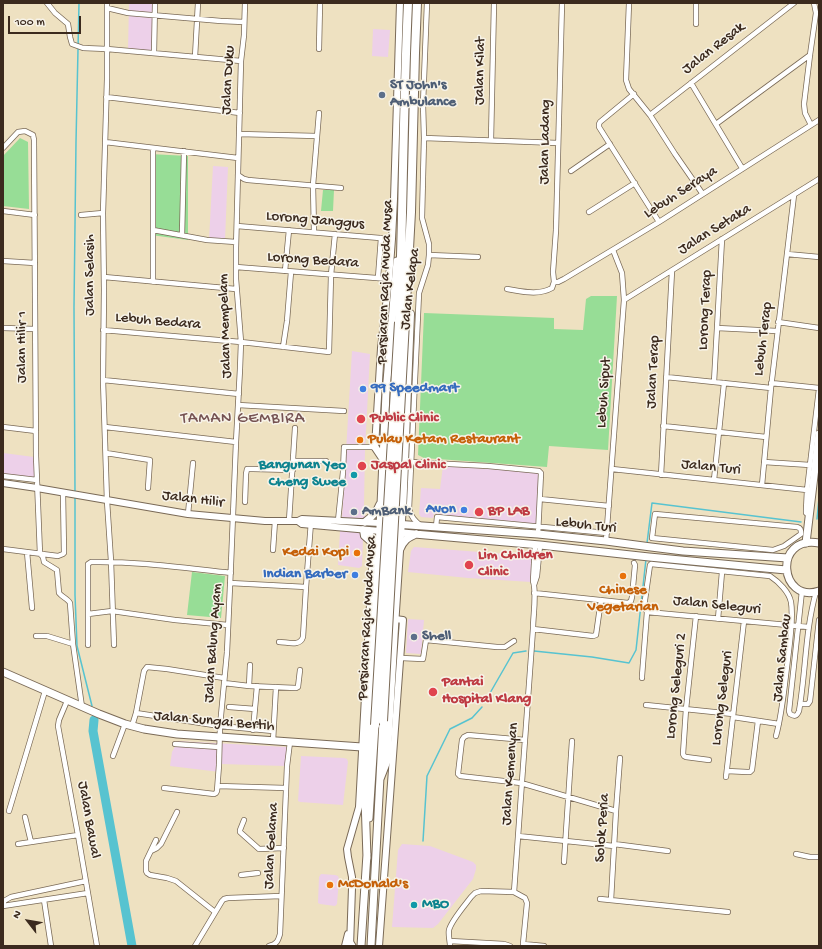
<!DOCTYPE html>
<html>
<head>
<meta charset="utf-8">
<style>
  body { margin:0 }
  #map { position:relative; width:822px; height:949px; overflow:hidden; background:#eee1c1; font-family:"Gochi Hand",sans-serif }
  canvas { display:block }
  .frame { position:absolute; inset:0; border:4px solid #3b2a1e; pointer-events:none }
  .north { position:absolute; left:8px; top:901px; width:40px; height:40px; -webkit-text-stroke:3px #f7f3e8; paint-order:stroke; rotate:301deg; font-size:11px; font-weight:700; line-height:16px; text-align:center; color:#3b2a1e }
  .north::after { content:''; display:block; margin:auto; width:14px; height:18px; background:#3b2a1e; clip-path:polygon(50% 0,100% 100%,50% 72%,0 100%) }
  .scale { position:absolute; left:8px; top:16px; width:73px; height:18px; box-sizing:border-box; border:2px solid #3b2a1e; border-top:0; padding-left:5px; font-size:12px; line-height:14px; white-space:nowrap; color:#3b2a1e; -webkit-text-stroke:3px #f7f3e8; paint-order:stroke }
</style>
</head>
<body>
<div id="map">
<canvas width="822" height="949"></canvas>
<div class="frame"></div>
<div class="north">N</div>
<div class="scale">100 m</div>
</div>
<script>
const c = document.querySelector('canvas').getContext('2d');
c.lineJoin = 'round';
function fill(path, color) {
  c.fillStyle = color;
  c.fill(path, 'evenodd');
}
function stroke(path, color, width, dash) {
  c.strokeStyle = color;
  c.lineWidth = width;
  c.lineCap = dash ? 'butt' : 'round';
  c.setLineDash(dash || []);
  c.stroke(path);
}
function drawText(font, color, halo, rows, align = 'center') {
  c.font = font + ' "Gochi Hand",sans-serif';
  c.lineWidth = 3;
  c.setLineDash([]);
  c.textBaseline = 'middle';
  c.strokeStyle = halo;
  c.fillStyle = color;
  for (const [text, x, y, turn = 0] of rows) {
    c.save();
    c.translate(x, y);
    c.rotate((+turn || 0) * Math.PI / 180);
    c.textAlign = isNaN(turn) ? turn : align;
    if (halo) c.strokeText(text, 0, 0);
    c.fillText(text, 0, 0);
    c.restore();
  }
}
const built = new Path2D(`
  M129,3h26l-1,50 -26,-2z
  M373,29l17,1 -2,27 -16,-1z
  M213,166l15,1 -3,73h-16z
  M352,351l18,3 -5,96 -1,55 1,14 -23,-1z
  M3,453l31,4 1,21 -32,-4z
  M443,466l94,6 2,2 -2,50 -103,-10 -1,4 -12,-1 -2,-3 2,-26 19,1z
  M340,531l21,1 2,7 -1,27 -3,2 -21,-3z
  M414,547l119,9 -2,26 -63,-4 -60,-6 3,-21z
  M408,619l16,1 -3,34 -15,-1z
  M178,741l109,6 -2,19 -64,-2 -1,8 -50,-6 2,-14z
  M301,756l43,2 3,1 1,3 -5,43 -43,-3 -2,-1z
  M402,844l28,2 43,16 3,3v4l-3,10 -35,45 -5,4 -41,-1 6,-77z
  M321,874l14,1 3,1 1,3 -2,25 -2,2 -15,-2 -2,-1 1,-26z`);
const green = new Path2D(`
  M20,138l8,4 1,67 -26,-3v-50z
  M150,154l38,2v84l-37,-5z
  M323,190h11l-1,21h-12z
  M591,296h26l-9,154 -59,-4 -2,21 -123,-9 -6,-3 6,-142 130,5v11l29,1 3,-31z
  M192,572l33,4 -4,42 -34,-3z`);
const stream = new Path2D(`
  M75,493l-1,-186 2,-165 3,-139
  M75,497v98l2,51 15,60
  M817,519l2,-21
  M647,543l5,-40 149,19
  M534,651l58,6 37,6 7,-13 10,-91
  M486,700l27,-47 13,-2
  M423,841l4,-65 23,-47 22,-11 10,-11`);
const river = new Path2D(`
  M94,720l-1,11 39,215`);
const minor = new Path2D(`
  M47,3l8,10 13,11 2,13 2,7 11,4 24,1 134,12
  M107,3v76l-4,134 1,77 -1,90 4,121 4,60 3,84
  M629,3l-3,77 3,9 21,26 25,39 27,39
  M107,8l21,5 93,8 23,1
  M696,24v-21
  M319,49l1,-46
  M154,53l1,-50
  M195,57l3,-54
  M691,83l51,85
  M634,94l-34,28 -1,2v3l60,95
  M106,97l134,16
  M650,115l144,-112
  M716,124l94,-69
  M811,125l-6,-12 -1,-9 6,-49 6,-42 -2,-10
  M239,134l78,2
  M424,138l134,5
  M491,140l3,-137
  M105,142l133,16
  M3,148l15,-16 7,-1 8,4 1,5 2,316 4,98
  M571,171l39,-27
  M238,175l6,4 4,1 93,8
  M3,211l32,4
  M589,212l46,-29
  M81,215l22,-2
  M237,226l155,13
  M153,230l54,10 29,2
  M314,232l-1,-47 6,-72
  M182,235l2,-84
  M787,254l32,3
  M429,255l49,2
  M3,261l32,2
  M236,267l153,12
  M285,271l4,-41
  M104,277l132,12
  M378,278l3,-40
  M153,282v-134
  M554,282h4l6,-3 95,-57 160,-102
  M507,289c14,2 31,7 45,-1l2,-6 -1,-10 3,-42 6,-227
  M624,300l195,-121
  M778,322l41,6
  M3,328l32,1
  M717,328l60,3
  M103,330l138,12 88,10 2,-77 4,-41
  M283,347l4,-26 4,-49
  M666,377l105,11
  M103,380l136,14
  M714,382l8,-143
  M771,383l48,5
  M238,405l106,6
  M663,426l103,11
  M3,427l33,4
  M105,427l131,15
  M106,453l44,7 -2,28
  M293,461h33
  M411,462l77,4 51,5 2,2 -3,61
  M764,462l46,3
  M612,469l195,21
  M661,475l11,-204
  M3,476l34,4
  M714,480l10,-97
  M762,485l9,-97 23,-193
  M540,499l69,7
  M245,502l1,-28 1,-5h6l40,1
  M188,514l5,-51
  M655,514l142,13c4,1 4,3 4,7l-17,12 -11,4 -121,-12z
  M809,515l-3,-2v-3l1,-20 12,-101
  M289,521l6,-93
  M338,521l5,-49 1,-25h31
  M421,526c-6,-5 -10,-9 -12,-17l10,-216 9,-28 1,-10v-11l-7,-26 2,-80 -1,-34 4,-101
  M436,527l1,-10 170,16
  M606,541l18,-241 -2,-27 -9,-23
  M3,549l55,7 5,-2 1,-1 -1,-60
  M273,550l2,-29
  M27,552l5,56
  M40,554l3,3 1,5 13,8 2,23c3,4 9,6 11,10l3,41 9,63
  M230,583l76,4
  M534,585l3,-9 3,-31
  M802,591l-13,120 1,3c5,3 7,2 9,-3 7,-40 6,-80 17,-119
  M534,593l94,10 3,-2 1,-4 3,-32 -1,-2
  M647,612l162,15
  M88,614l24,-3 63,9 53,5
  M696,616l-10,93 -3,45 1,2 2,1 23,3
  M718,619l4,-47
  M533,629l60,7 3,-1 5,-35
  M36,636h11l26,8
  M279,642c8,0 21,5 24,-5l3,-50 5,-65
  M88,645v-81l3,-2c46,-1 93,6 140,11
  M401,658l22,1 3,-19 71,7h8l9,-6
  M642,678v-2l5,-64 -3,-5 6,-42 1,-1 119,12c9,6 19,16 21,26 3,18 -2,46 -4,65 -3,23 -5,47 -11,69
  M224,683l25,3 47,2 2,-1 2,-17
  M249,686l1,-21
  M67,701l-8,19 -1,6 20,109 19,111
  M800,704h8l2,-3 9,-81
  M646,705l87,9
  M229,707l26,2
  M136,713l84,13 53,5
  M733,717l46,7
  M132,726l4,-13 8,-42 3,-4 20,2 57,9
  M253,730l4,-44
  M525,740l-57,-5 -4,2 -2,3 -4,34 2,2 61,7 95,28
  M273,741l3,-54
  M175,744l44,3
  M113,756l12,-32
  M727,771l20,1h3l2,-2 6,-49
  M726,777l18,-156
  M218,786l68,2
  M164,788l50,6 2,-1 1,-2 2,-26 1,-39 7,-74 4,-88 5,-122 4,-73 1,-27 -5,-63v-31l5,-187 3,-26 1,-32
  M9,811l36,-120
  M25,817l6,25
  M244,820l-4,10v2l19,17 25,-1
  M518,836l96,10
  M156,840l-10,21v10l1,2 3,2 17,3 9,3 39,31
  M18,844l60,-9
  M614,844l54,7
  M151,851l6,-3 4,-4 16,-32
  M796,854l14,3h9
  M564,862l8,-121
  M241,875l17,-2
  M514,892l19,-263c0,-14 4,-36 0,-48l2,-36
  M600,899l128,13
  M44,900l7,46
  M611,900l5,-89 4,-53
  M3,906l1,-5 7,-4 75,-16
  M3,906l85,-13
  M450,941l54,3 6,2
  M523,944l21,2
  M195,946l27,-45 2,-2 4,-1 53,-2
  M269,946c8,-2 9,-5 11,-12l7,-168 3,-24
  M450,946c0,-5 -2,-11 -1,-16 2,-9 16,-25 22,-33l4,-4 6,-2 33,1 11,6 2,5 -4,41`);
const tertiary = new Path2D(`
  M375,447l6,-99 8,-69 3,-40 2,-40 6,-196
  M3,483l34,5 151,26 77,7h33l4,3 78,7
  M298,521l4,-2 78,4
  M345,946l3,-12
  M350,946l2,-58v-11l-4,-20 -1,-8 12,-42 14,-258 -1,-6 -8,-7 -1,-6
  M379,946l24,-326 -8,-1`);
const secondary = new Path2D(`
  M375,447l8,12
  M365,522c7,-5 12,-10 15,-18
  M363,530c8,5 12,9 15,17
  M806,543l13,-109
  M380,779l7,-18 8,-142 7,-106
  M369,818l6,-93
  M367,858l-2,-59 14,-250 7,-156 11,-132
  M350,943l2,3
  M361,946l6,-92
  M371,946l12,-225`);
const primary = new Path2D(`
  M380,523l158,11 68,7 45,6 32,4 105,7
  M380,531l160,14 109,12 137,13
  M819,543c-47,-8 -39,61 0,48
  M400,549c4,-9 7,-11 16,-15
  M3,672l96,42 26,10 19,5 33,5 185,13`);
const trunk = new Path2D(`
  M399,322c4,-107 4,-213 9,-319
  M405,322l6,-110 4,-159 2,-50
  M402,513l8,-199`);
const trunkBridge = new Path2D(`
  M383,721l22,-399
  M375,725l24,-403`);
const markers = [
  [382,95,4,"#5c6f8a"],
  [363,389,4,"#3f7fe0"],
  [361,419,5,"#e0444e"],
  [360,440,4,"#e8710a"],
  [362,466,5,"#e0444e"],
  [354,475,4,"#0f9aa8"],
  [464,510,4,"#3f7fe0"],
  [354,512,4,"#5c6f8a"],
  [479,512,5,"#e0444e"],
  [357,553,4,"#e8710a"],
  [469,565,5,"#e0444e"],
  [355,575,4,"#3f7fe0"],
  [623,576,4,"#e8710a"],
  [414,637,4,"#5c6f8a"],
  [433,692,5,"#e0444e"],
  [330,885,4,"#e8710a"],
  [414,905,4,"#0f9aa8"]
];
const streetNames = [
  ["Jalan Resak",714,49,-38],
  ["Jalan Kilat",481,71,-89],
  ["Jalan Duku",229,80,-87],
  ["Jalan Ladang",546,142,-89],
  ["Lebuh Seraya",681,193,-33],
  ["Lorong Janggus",315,221,5],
  ["Jalan Setaka",715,230,-32],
  ["Lorong Bedara",313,261,4],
  ["Jalan Selasih",91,275,-90],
  ["Persiaran Raja Muda Musa",386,282,-88],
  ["Jalan Kelapa",411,289,-83],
  ["Lorong Terap",706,310,-87],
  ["Lebuh Bedara",158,322,5],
  ["Jalan Mempelam",226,326,-92],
  ["Lebuh Terap",764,339,-83],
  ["Jalan Hilir 1",23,347,-90],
  ["Jalan Terap",654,372,-87],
  ["Lebuh Siput",605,393,-86],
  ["Jalan Turi",711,468,6],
  ["Jalan Hilir",193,500,7],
  ["Lebuh Turi",586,526,6],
  ["Jalan Seleguri",717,606,6],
  ["Persiaran Raja Muda Musa",368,618,-87],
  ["Jalan Balung Ayam",214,643,-86],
  ["Jalan Sambau",783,658,-84],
  ["Lorong Seleguri 2",677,686,-84],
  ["Lorong Seleguri",723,698,-83],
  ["Jalan Sungai Bertih",214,722,5],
  ["Jalan Kemenyan",511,774,-86],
  ["Jalan Bawal",88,820,80],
  ["Solok Peria",603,828,-86],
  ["Jalan Gelama",272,846,-87]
];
const serviceNames = [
  ["ST John's",390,86],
  ["Ambulance",390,103],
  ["AmBank",362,512],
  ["Shell",422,637]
];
const shopNames = [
  ["99 Speedmart",371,389,"left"],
  ["Avon",456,510],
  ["Indian Barber",347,575]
];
const healthNames = [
  ["Public Clinic",370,419],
  ["Jaspal Clinic",371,466],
  ["BP LAB",488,512],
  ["Lim Children",478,556],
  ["Clinic",478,573],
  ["Pantai",442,683],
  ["Hospital Klang",442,700]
];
const foodNames = [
  ["Pulau Ketam Restaurant",368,440],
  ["Kedai Kopi",349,553,"right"],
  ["Chinese",623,591,"center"],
  ["Vegetarian",623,608,"center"],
  ["McDonald's",338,885]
];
const cultureNames = [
  ["Bangunan Yeo",346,466],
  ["Cheng Swee",346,483],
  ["MBO",422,905,"left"]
];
const neighbourhoodNames = [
  ["TAMAN GEMBIRA",243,420]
];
fill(built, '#edd0e9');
fill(green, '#97dd96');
stroke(stream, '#57c3d0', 1.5);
stroke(river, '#57c3d0', 9);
stroke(minor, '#7a6a57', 6);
stroke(tertiary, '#7a6a57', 8);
stroke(secondary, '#7a6a57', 9);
stroke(primary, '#7a6a57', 9);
stroke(trunk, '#7a6a57', 10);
stroke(minor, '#fff', 4.5);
stroke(tertiary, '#fff', 6);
stroke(secondary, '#fff', 7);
stroke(primary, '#fff', 7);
stroke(trunk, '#fff', 8);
stroke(trunkBridge, '#7a6a57', 10, []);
stroke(trunkBridge, '#fff', 8);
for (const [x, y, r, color] of markers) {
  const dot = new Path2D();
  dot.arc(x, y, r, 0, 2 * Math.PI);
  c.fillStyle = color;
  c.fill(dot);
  stroke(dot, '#f7f3e8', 1.5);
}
drawText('15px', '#3b2a1e', '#f7f3e8', streetNames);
drawText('bold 15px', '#4e5e75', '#f7f3e8', serviceNames, 'left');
drawText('bold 15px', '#366cbe', '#f7f3e8', shopNames, 'right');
drawText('bold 15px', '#be3a42', '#f7f3e8', healthNames, 'left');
drawText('bold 15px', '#c56008', '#f7f3e8', foodNames, 'left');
drawText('bold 15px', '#0d838f', '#f7f3e8', cultureNames, 'right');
c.letterSpacing = '1px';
drawText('16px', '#755252', '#f7f3e8', neighbourhoodNames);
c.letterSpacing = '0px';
</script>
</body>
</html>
